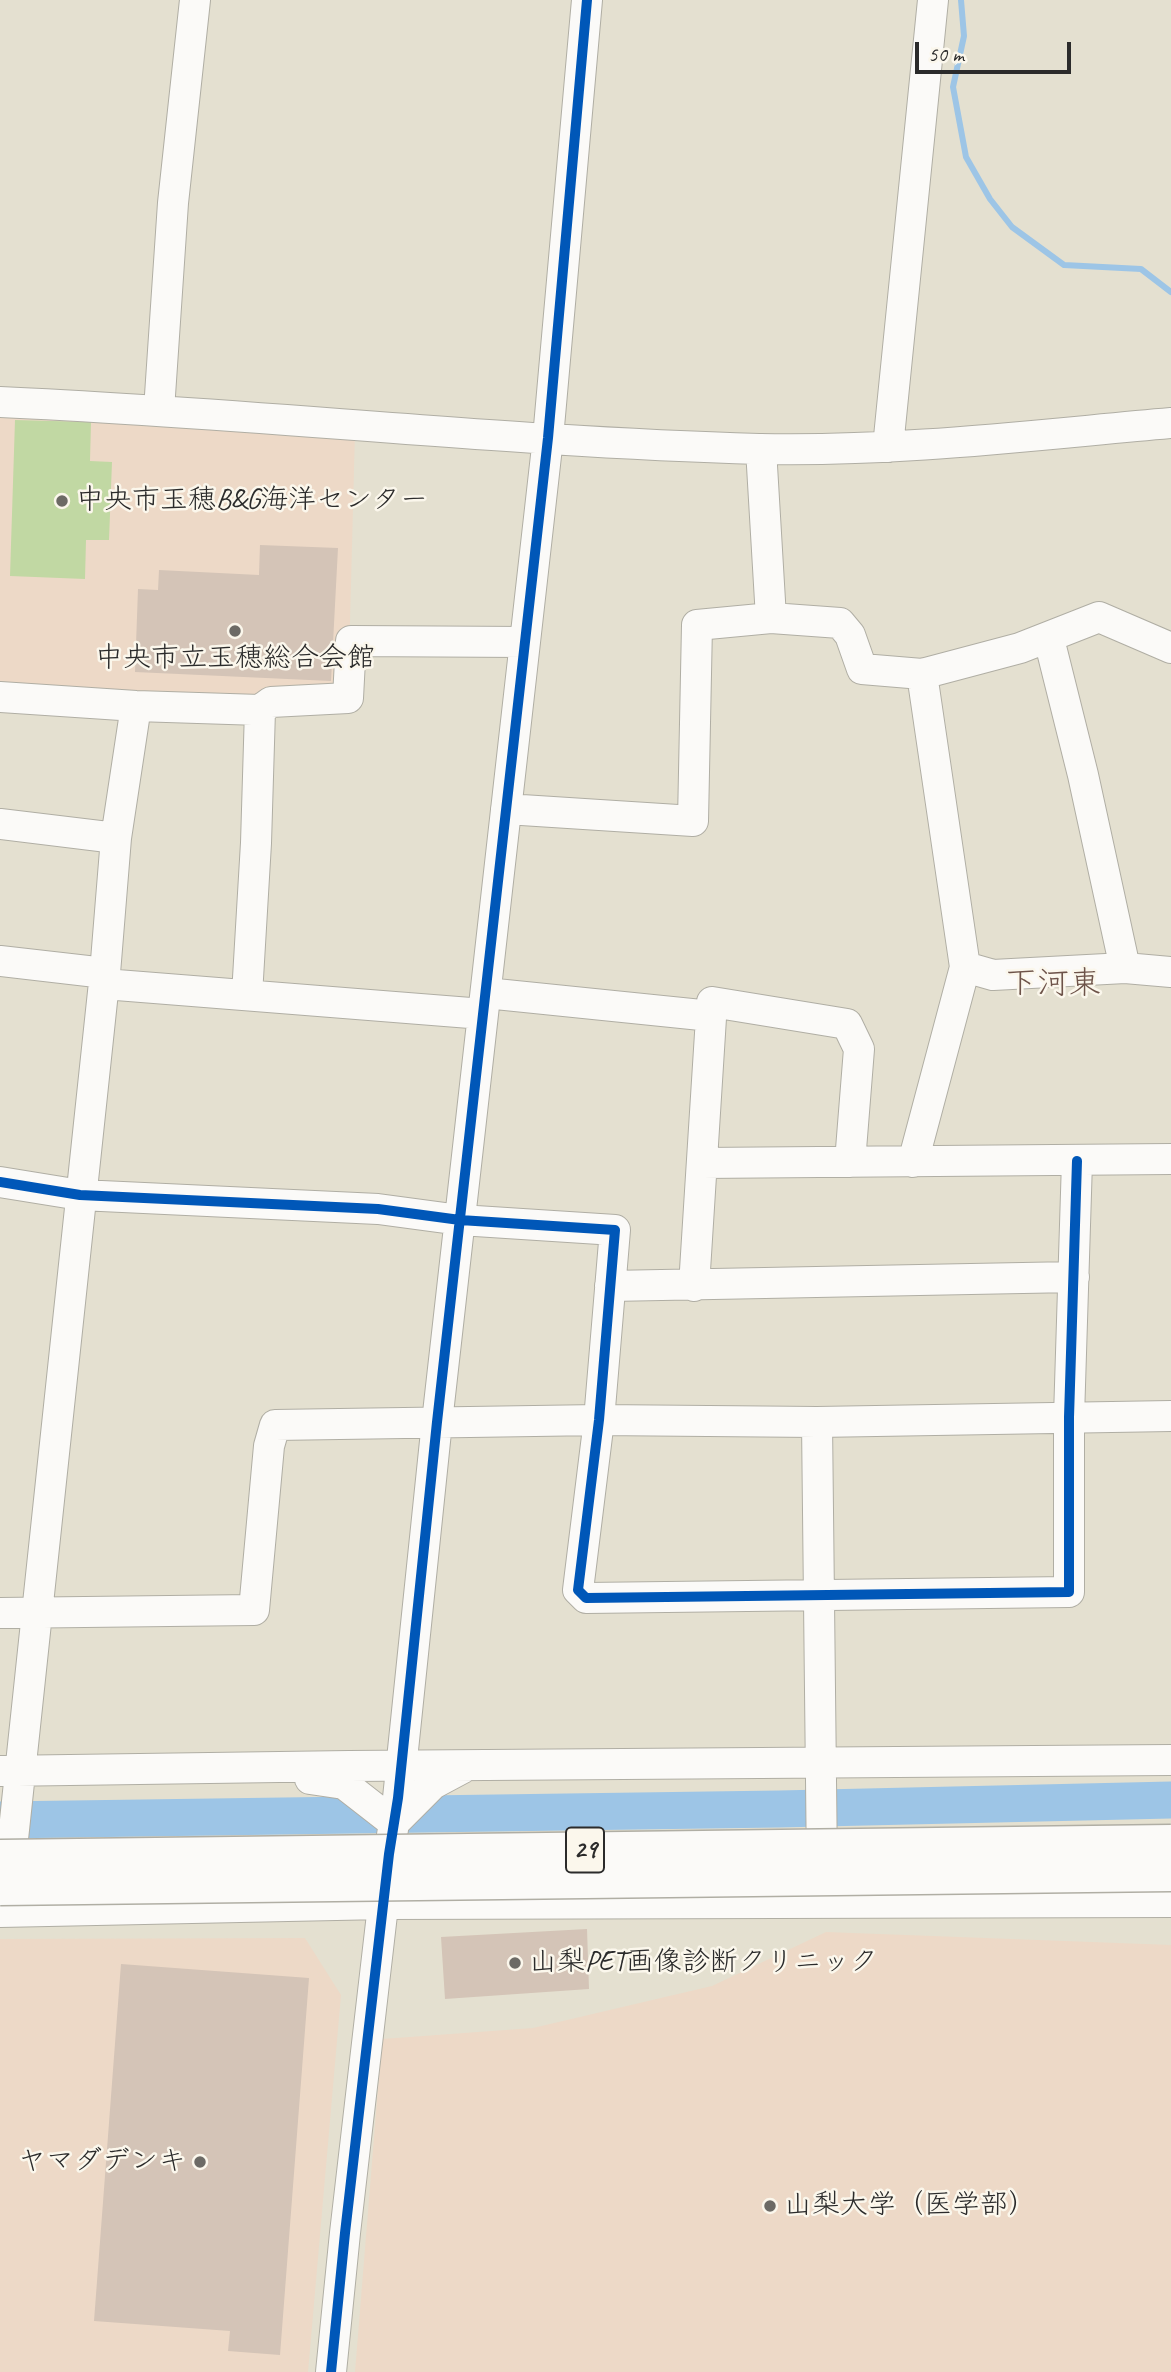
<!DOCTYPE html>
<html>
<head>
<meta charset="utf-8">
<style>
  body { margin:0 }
  #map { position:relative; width:1171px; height:2372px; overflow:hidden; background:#e4e0d0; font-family:Caveat,sans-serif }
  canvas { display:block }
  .scale { position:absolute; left:915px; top:42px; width:156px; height:32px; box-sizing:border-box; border:4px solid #2b2b2b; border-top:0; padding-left:9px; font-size:21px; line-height:24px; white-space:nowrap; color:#2b2b2b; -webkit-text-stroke:5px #fbf7ec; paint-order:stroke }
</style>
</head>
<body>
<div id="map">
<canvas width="1171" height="2372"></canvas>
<div class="scale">50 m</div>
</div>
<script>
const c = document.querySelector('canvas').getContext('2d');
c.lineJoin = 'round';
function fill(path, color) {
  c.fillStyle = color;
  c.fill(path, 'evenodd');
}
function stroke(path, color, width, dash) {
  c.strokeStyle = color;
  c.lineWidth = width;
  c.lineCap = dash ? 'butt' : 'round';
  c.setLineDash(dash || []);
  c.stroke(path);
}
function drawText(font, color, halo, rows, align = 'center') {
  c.font = font + ' Caveat,"Klee One",sans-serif';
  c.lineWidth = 5;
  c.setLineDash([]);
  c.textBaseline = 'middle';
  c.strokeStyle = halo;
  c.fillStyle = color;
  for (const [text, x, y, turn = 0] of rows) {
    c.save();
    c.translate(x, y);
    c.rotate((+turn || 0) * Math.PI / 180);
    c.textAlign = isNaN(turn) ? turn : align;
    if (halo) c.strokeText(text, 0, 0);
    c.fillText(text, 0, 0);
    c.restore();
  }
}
const built = new Path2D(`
  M0,411l355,20 -7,267 -348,-1z
  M826,1932l345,13v427h-816l27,-333 151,-11 179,-42z
  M305,1938l36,57 -33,377h-308v-433z`);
const green = new Path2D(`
  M15,420l76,2 -1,39 22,1 -3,78h-23l-1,39 -75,-3z`);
const stream = new Path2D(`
  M961,0l3,36 -11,51 13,70 24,42 22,28 52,38 77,4 30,23`);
const river = new Path2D(`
  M0,1820l779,-11 392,-9`);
const building = new Path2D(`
  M260,545l78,3 -7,133 -196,-9 3,-83 20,1 1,-20 100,5z
  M587,1929l2,60 -144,10 -4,-62z
  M121,1964l188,14 -29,377 -52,-4 2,-20 -136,-10z`);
const minor = new Path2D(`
  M0,402c253,11 506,40 759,47 138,3 275,-14 412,-26
  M159,410l14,-207 22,-203
  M888,447l45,-447
  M761,449l10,169 69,5 10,12 12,34 60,5 98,-26 79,-31 72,31
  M1049,639l34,136 42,193
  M0,697l136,9 124,4 11,-8 77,-4 3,-57 174,1
  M506,809l187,12 4,-196 74,-7
  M0,824l116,14
  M0,961l105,12
  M965,967l28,8 132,-7 46,4
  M104,984l379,30
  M486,993l225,23
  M247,995l9,-152 4,-133
  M913,1162l52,-195 -43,-293
  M702,1163l469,-4
  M0,1182l80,13 298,14 82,11 155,10 -16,190 -21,170 8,8 483,-6v-175l8,-256
  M610,1286l464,-9
  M694,1286l18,-284 135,22 12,25 -9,113
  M817,1422l5,447
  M0,1613l254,-3 15,-164 6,-21 324,-5 218,2 354,-6
  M0,1771l349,-5 822,-6
  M310,1779l34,5 50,39 39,-39 30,-16
  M15,1911l-2,-72 92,-866 11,-135 20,-132
  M0,1912l384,-8 787,-2
  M331,2372l14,-139 44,-379 9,-56 39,-376 111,-984 39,-438`);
const highwayBridge = new Path2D(`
  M0,1859l1171,-15
  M0,1886l1171,-14`);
const cycleway = new Path2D(`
  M0,1182l80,13 298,14 82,11 155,10 -16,190 -21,170 8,8 483,-6v-175l8,-256
  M331,2372l14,-139 44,-379 9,-56 39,-376 111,-984 39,-438`);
const markers = [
  [62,501,7,"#6c6a65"],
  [235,631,7,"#6c6a65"],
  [515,1963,7,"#6c6a65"],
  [200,2162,7,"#6c6a65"],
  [770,2206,7,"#6c6a65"]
];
const shields = [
  [585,1850,38]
];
const shieldNames = [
  ["29",585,1850]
];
const poiNames = [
  ["中央市玉穂B&G海洋センター",76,501],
  ["中央市立玉穂総合会館",235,659,"center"],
  ["山梨PET画像診断クリニック",529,1963],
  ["ヤマダデンキ",186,2162,"right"],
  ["山梨大学（医学部）",784,2206]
];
const quarterNames = [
  ["下河東",1053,985]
];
fill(built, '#edd9c7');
fill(green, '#c1d8a3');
stroke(stream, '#9dc5e6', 6);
stroke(river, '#9dc5e6', 37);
fill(building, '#d4c4b7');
stroke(minor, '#b0aea4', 32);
stroke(minor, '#fbfaf8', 30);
stroke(highwayBridge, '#b0aea4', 41, []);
stroke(highwayBridge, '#fbfaf8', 38);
stroke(cycleway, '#0057b8', 10);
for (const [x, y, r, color] of markers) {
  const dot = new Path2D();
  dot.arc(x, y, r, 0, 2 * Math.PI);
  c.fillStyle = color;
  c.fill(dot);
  stroke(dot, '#fbf7ec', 2.5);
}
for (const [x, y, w] of shields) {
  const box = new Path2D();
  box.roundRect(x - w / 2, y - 22.5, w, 45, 5);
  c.fillStyle = '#fbf7ec';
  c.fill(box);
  stroke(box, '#2b2b2b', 2);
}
drawText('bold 26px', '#2b2b2b', null, shieldNames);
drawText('28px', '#2b2b2b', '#fbf7ec', poiNames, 'left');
drawText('32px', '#6d5349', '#fbf7ec', quarterNames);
</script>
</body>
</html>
